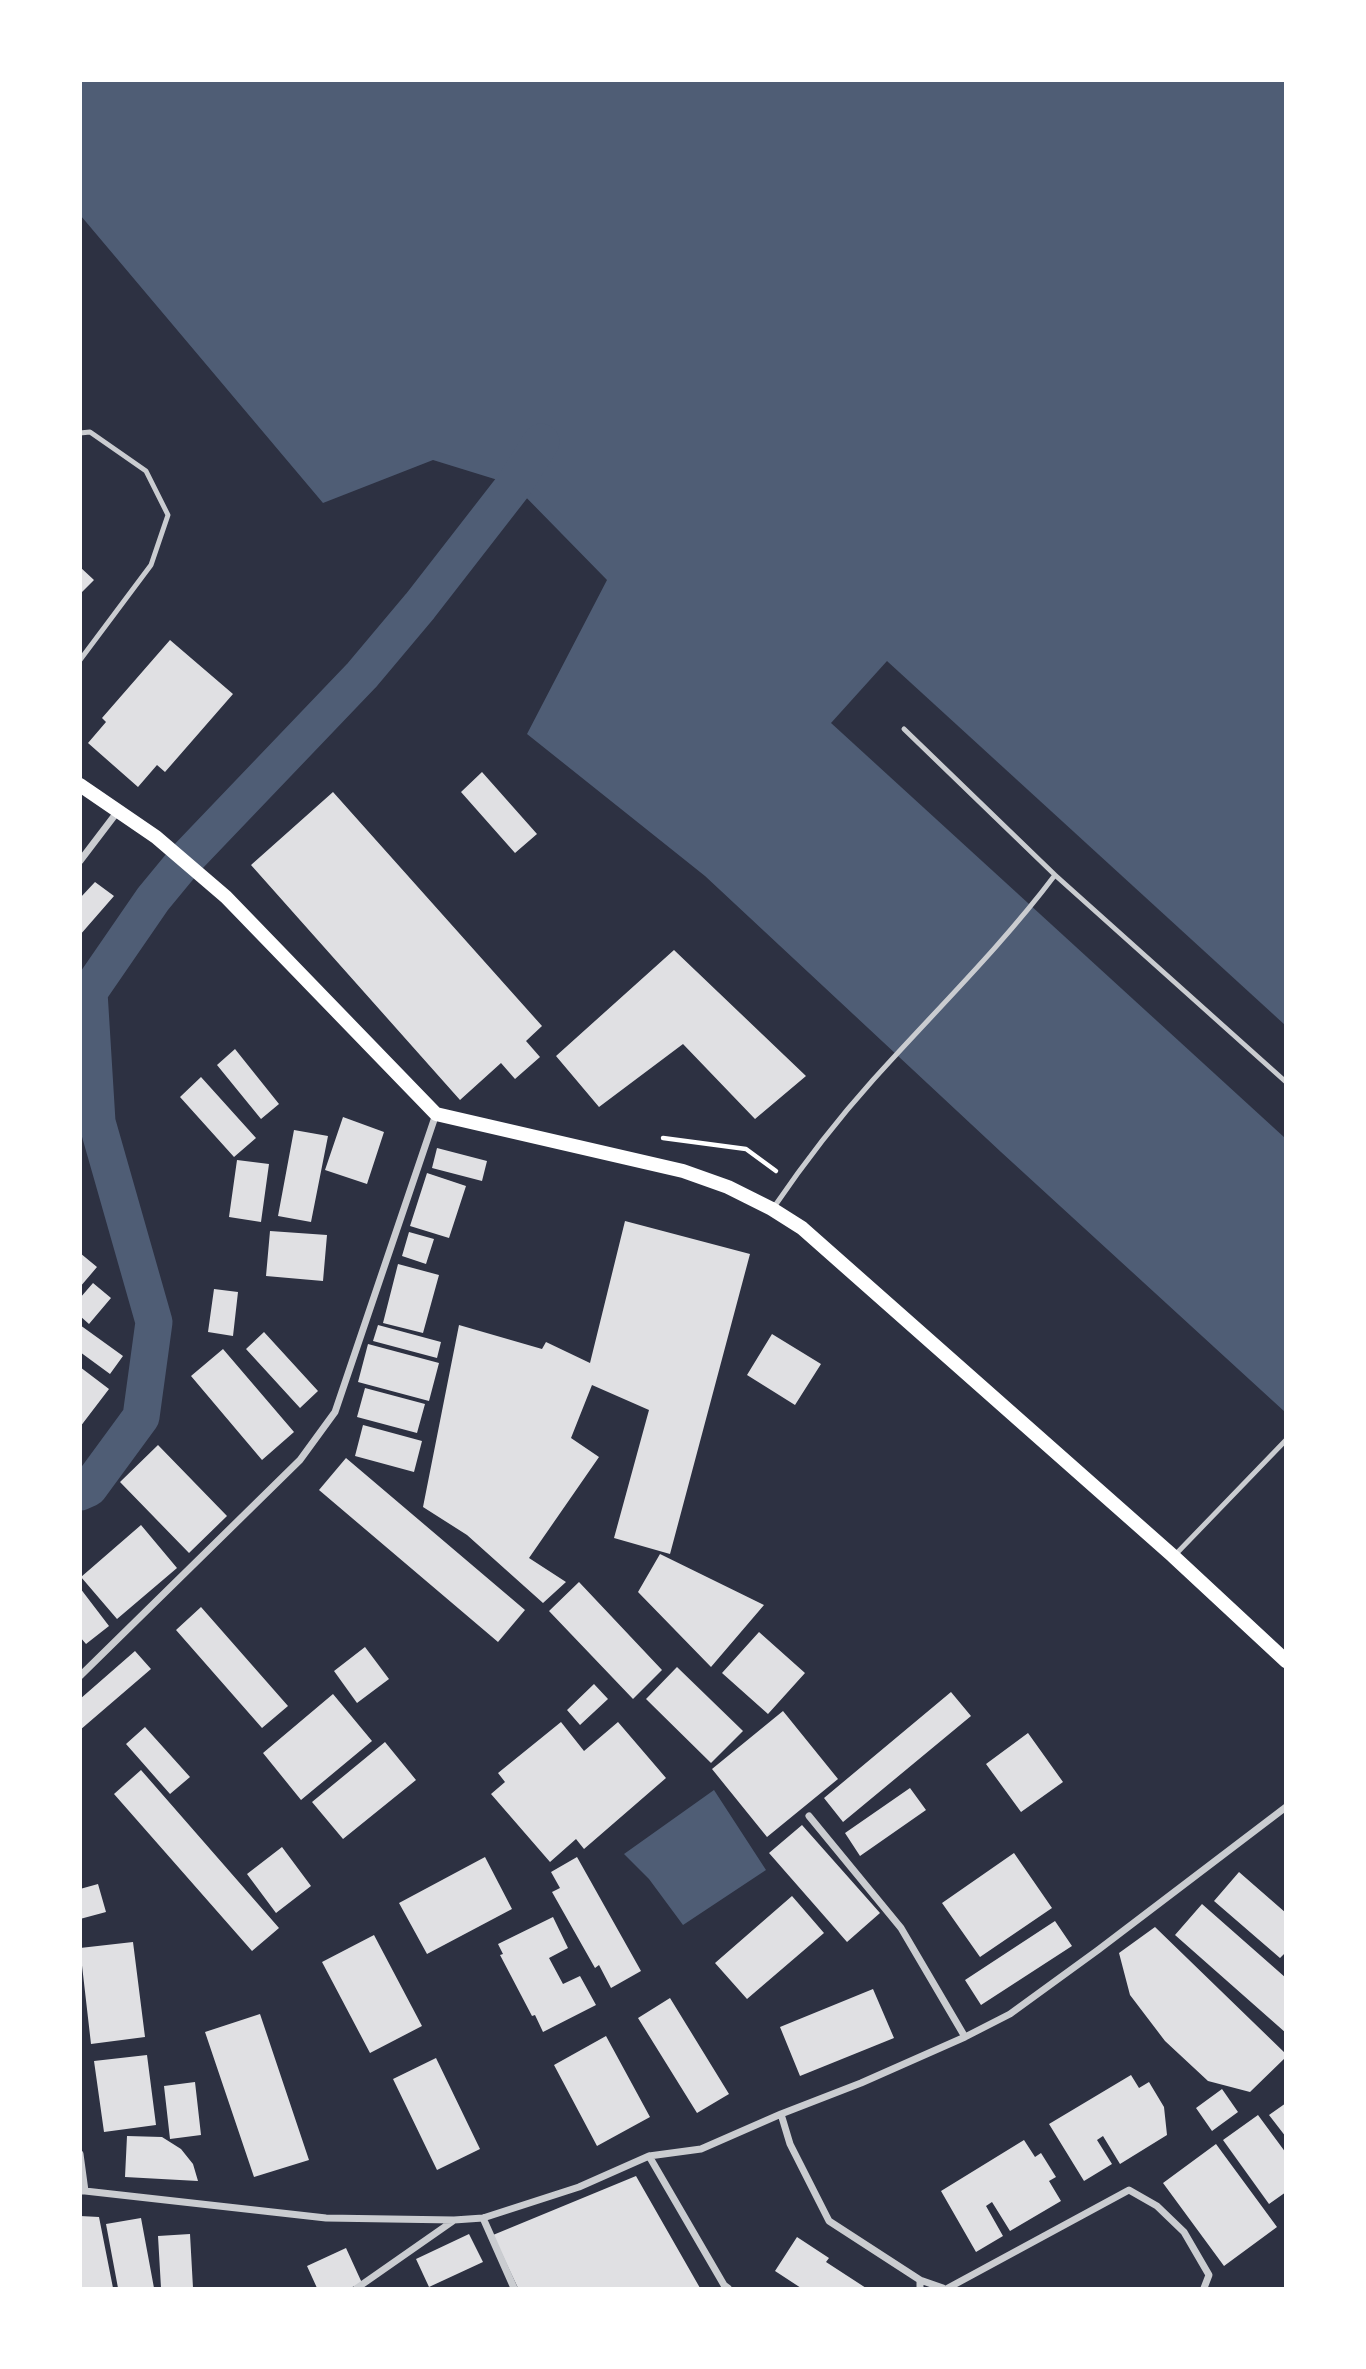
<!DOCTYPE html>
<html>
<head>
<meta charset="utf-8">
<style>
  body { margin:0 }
  #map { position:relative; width:1366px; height:2369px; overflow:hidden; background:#2d3142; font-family:Lato,sans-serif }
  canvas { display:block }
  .frame { position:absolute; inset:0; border:82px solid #fff; pointer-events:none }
</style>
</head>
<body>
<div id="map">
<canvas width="1366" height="2369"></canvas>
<div class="frame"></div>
</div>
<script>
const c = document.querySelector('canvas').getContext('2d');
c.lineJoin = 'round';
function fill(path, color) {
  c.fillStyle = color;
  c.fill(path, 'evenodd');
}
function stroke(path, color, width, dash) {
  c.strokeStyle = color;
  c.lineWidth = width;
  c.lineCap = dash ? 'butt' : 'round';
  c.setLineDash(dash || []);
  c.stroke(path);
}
const water = new Path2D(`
  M80,81h1205v1331l-284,-260 -296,-276 -178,-142 80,-154 -93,-95 -81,-25 -110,43 -242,-287z
  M714,1790l52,80 -83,55 -34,-46 -25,-25z`);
const pier = new Path2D(`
  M887,661l398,364v113l-454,-415z`);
const canal = new Path2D(`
  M80,1492l9,-4 52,-71 13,-95 -57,-200 -8,-130 64,-93 33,-40 176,-184 58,-69 94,-121 27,-43`);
const building = new Path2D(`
  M80,567l14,13 -14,14z
  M170,640l63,54 -68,78 -8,-7 -19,22 -50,-44 18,-21 -4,-4z
  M482,772l55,62 -22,19 -54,-61z
  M333,792l209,234 -16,15 14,16 -25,22 -14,-16 -41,37 -209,-235z
  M95,882l19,14 -34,39v-37z
  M674,950l132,126 -51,43 -72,-75 -84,63 -43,-51z
  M235,1049l44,55 -18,15 -44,-54z
  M201,1077l55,61 -22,19 -54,-60z
  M343,1117l41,15 -17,52 -42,-14z
  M294,1130l34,6 -17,86 -33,-6z
  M437,1148l50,13 -5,20 -50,-13z
  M237,1160l32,4 -8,58 -32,-5z
  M427,1173l39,13 -17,52 -39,-12z
  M625,1221l125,33 -80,300 -56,-16 35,-128 -57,-25 -21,53 28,19 -70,101 37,24 -23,21 -76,-68 -44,-28 36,-182 83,24 4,-7 44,21z
  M270,1231l57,4 -4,46 -57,-5z
  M409,1232l25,7 -8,25 -24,-8z
  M80,1253l17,14 -17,20z
  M398,1264l41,11 -16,58 -40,-10z
  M93,1283l18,15 -22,26 -9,-8v-18z
  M214,1289l24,3 -5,44 -25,-4z
  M80,1325l43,31 -13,18 -30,-22z
  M378,1325l63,17 -4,16 -64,-17z
  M264,1332l54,59 -18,17 -54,-59z
  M772,1334l49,30 -26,41 -48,-30z
  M368,1344l71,19 -10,38 -71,-19z
  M223,1349l71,83 -32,28 -71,-84z
  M80,1367l29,22 -29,38z
  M365,1388l60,16 -8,29 -60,-16z
  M363,1425l59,16 -8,31 -59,-16z
  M158,1445l69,71 -38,37 -69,-71z
  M346,1458l179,152 -27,32 -179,-152z
  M141,1525l36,43 -60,51 -36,-42z
  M660,1554l104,51 -53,62 -73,-75z
  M579,1582l83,88 -29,29 -84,-88z
  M80,1588l29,38 -23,18 -6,-7z
  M201,1607l87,99 -26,22 -86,-98z
  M759,1632l46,41 -37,41 -46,-41z
  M365,1647l24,32 -32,24 -23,-32z
  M135,1651l16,18 -71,61v-31z
  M677,1667l66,64 -32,32 -65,-64z
  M594,1684l14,15 -28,26 -13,-15z
  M951,1692l20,24 -128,106 -19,-24z
  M333,1694l39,47 -71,59 -38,-47z
  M783,1711l55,68 -71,58 -55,-68z
  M561,1722l23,29 34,-29 48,56 -82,71 -8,-10 -26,23 -59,-68 14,-12 -7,-9z
  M145,1727l45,50 -20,17 -44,-50z
  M1028,1733l35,49 -42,30 -35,-48z
  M385,1742l31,38 -73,59 -31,-37z
  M141,1770l138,158 -27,23 -138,-157z
  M910,1788l16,22 -66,46 -15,-23z
  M802,1825l78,88 -33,29 -78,-89z
  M282,1847l29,39 -35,27 -29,-39z
  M1014,1853l38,55 -72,49 -38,-54z
  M485,1857l27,52 -85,45 -28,-51z
  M577,1857l64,114 -30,17 -12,-23 -4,3 -43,-76 8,-4 -9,-16z
  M1239,1872l47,41v39l-6,6 -66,-57z
  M98,1884l8,28 -26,7v-30z
  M792,1896l32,37 -77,66 -32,-36z
  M1202,1904l84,74v55l-111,-98z
  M553,1917l15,31 -19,10 14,26 17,-8 16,29 -53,27 -8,-17 -3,1 -32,-61 3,-1 -5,-10z
  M1055,1921l17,25 -91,59 -16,-25z
  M1155,1927l131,127v3l-36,35 -42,-11 -43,-40 -35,-46 -11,-42z
  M374,1935l48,91 -52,27 -48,-91z
  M133,1942l12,95 -54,7 -11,-96z
  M873,1989l21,49 -94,38 -20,-49z
  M670,1998l59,96 -32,19 -59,-95z
  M260,2014l49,146 -55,17 -49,-145z
  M606,2036l44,81 -53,29 -43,-81z
  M147,2055l9,70 -52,7 -10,-71z
  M436,2058l44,91 -43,21 -44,-91z
  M1131,2075l8,13 10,-6 15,25 3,28 -47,29 -17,-28 -6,4 15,24 -28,17 -35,-57z
  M195,2082l6,53 -31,4 -6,-53z
  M1222,2089l16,23 -26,19 -16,-23z
  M1286,2103v34l-17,-22z
  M1258,2115l28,38v39l-17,12 -46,-64z
  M127,2136l35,1 19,12 12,15 5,17 -73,-4z
  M1024,2140l11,17 6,-4 15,24 -7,4 12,20 -51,30 -18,-29 -6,4 17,30 -27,16 -35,-61z
  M1216,2144l61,83 -53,39 -61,-83z
  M636,2176l64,112h-182l-25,-53z
  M80,2216l19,1 14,71h-33z
  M141,2218l13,70h-36l-12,-64z
  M190,2234l3,54h-32l-3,-52z
  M469,2234l14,28 -54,25 -13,-28z
  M797,2237l32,21 -3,4 40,26h-65l-26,-17z
  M346,2248l16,35 -12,5h-33l-10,-22z`);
const path = new Path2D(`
  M663,1138l83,11 30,22`);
const service = new Path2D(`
  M80,433l10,-1 56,39 22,44 -17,50 -71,95
  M904,729l151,146
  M774,1207c30,-44 64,-88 99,-127 61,-68 127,-132 182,-205l231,207
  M1174,1556l112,-116`);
const minor = new Path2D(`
  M80,861l38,-50
  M80,1676l220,-216 35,-48 101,-298
  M809,1816l92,112 64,109
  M781,2114l9,30 39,77 91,59v8
  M80,2154l5,37h-4
  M649,2156l75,129 4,3
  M85,2191l241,27 128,2 29,-2 96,-31 70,-31 52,-7 80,-35 80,-31 104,-46 45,-23 88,-64 188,-143
  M483,2218l31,70
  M920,2280l23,8
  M357,2288l96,-67
  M948,2288l181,-98 28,16 27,26 25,43 -5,13`);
const secondary = new Path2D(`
  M80,785l76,52 70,60 210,217 247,57 45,16 44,22 30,19 371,328 113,105`);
fill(water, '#4f5d75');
fill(pier, '#2d3142');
stroke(canal, '#4f5d75', 37);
fill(building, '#e0e0e3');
stroke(path, '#fff', 4.5);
stroke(service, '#caccd0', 5);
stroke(minor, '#caccd0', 7);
stroke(secondary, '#fff', 14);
</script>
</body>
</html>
